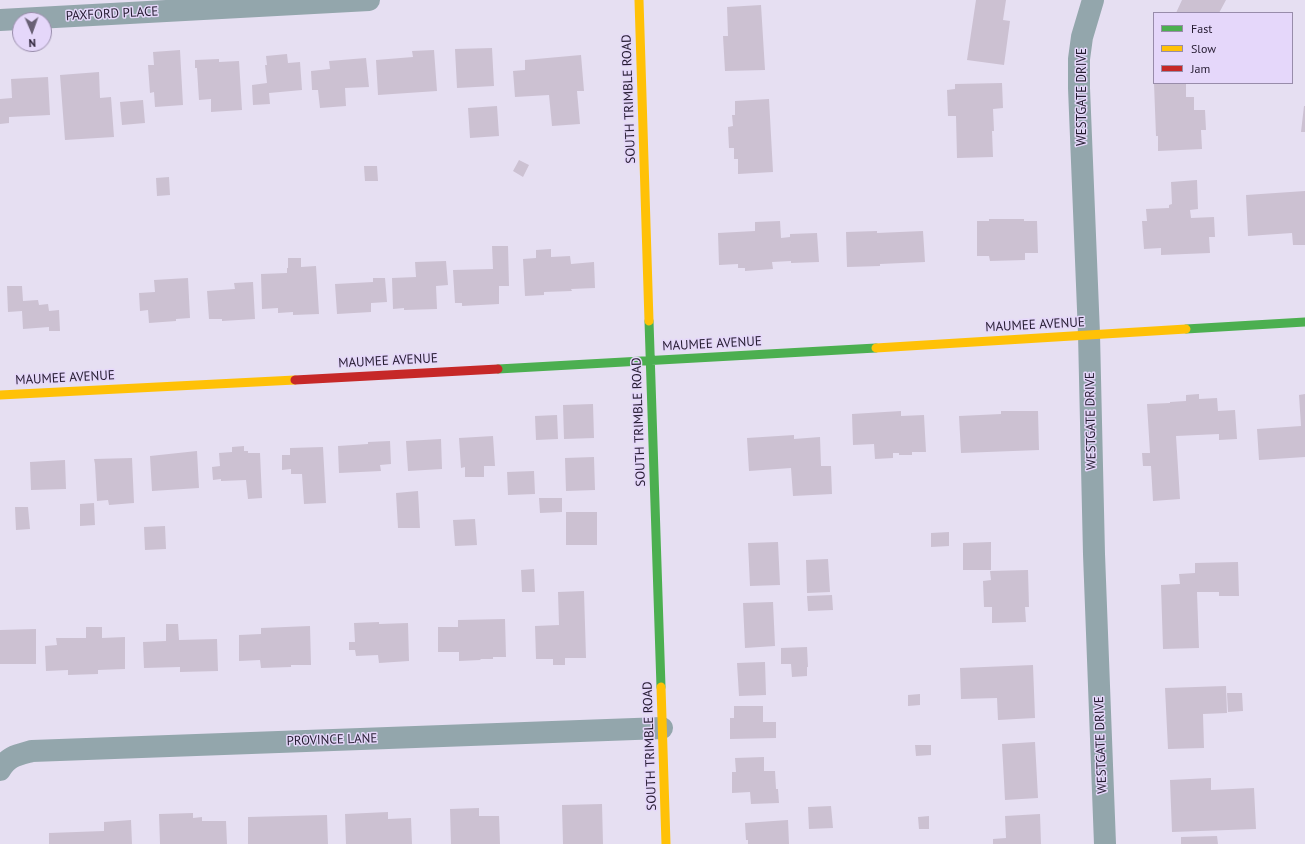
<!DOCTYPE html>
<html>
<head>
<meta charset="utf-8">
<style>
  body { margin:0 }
  #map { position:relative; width:1305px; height:844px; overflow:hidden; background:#e6dff2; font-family:"PT Sans",sans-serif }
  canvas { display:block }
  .legend { position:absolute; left:1153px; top:12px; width:140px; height:72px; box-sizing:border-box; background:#e5d7fa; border:1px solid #988caa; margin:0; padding:5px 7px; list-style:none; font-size:12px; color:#251b31 }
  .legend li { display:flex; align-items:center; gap:8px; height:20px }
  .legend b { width:20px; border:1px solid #988caa }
  .north { position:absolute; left:12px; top:12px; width:40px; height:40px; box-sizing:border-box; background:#e5d7fa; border:1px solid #988caa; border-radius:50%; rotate:178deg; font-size:11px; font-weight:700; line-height:16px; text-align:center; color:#251b31 }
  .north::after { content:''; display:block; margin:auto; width:14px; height:18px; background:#696075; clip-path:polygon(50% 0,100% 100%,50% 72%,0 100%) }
</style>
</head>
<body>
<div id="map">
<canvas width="1305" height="844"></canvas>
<ul class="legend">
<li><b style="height:5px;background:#4caf50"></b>Fast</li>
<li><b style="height:5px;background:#ffc107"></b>Slow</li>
<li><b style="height:5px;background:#c62828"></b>Jam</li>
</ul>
<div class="north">N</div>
</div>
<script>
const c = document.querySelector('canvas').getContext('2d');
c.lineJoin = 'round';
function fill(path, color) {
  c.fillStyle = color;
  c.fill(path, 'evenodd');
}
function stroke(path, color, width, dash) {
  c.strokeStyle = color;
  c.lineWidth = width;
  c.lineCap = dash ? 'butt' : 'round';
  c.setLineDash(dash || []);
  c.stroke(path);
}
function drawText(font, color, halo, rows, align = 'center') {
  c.font = font + ' "PT Sans",sans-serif';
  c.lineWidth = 3;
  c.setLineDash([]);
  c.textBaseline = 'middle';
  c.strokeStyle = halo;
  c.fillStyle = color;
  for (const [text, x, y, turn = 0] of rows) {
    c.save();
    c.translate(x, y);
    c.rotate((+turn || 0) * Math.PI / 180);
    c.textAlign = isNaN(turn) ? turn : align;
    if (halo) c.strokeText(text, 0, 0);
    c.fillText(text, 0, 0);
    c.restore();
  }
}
const building = new Path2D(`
  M976,0h30l-3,20 7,1 -6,44 -37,-5z
  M1182,0h44l-7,13h-43z
  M761,5l4,65 -40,1 -2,-35h5l-1,-29z
  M492,48l2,38 -37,2 -2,-39z
  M180,50l3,55 -28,2 -1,-15 -4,1 -2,-28h6l-1,-13z
  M434,50l3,41 -59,4 -2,-35 37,-3 -1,-6z
  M287,54l1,9 12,-1 2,28 -33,3 1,11 -17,1 -1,-20 15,-2 -2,-18h2l-1,-9z
  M581,55l3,36h-7l3,33 -28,2 -3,-31 -34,2 -2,-26 12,-1v-10z
  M366,58l3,29 -24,1 1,18 -26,2 -2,-18h-6l-1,-19 19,-2 -1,-8z
  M219,59v3l20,-1 3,49 -31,2v-13l-12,1 -2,-32h-2v-8z
  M99,72l1,26 11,-1 3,40 -49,3 -5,-65z
  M48,77l2,38 -41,2v6l-9,1v-25l12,-1 -1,-19z
  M1002,83l1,25 -10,1 1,22h-2l1,26 -36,1 -1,-42h-8l-1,-26 8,-1v-5z
  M1154,83h32v14h8v13h11l1,20h-5l1,19 -44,2v-15h-2z
  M769,99l4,73 -35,2v-15h-4v-11h-5l-1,-21 5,-1 -1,-11h3v-14z
  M143,100l2,23 -23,2 -2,-23z
  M497,106l2,30 -29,2 -2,-30z
  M1304,106h1v26h-4z
  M519,160l10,5 -6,12 -10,-6z
  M364,166h13l1,15h-13z
  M169,177l1,18 -13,1 -1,-18z
  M1197,180l1,29 -8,1 1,8 23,-1 1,20h-6l1,16 -49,2v-7l-17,1 -2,-28h5l-1,-12 23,-1v-3l3,-1 -1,-22z
  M1305,191v54h-12l-1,-12 -44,3 -2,-41z
  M989,219h35v2h13l1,32h-13v7l-35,1 -1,-5h-12v-35h12z
  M780,221l1,17 9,-1v-3l27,-1 2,29 -28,1v-2l-19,1 1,7 -28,2v-3h-7v-4l-19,1 -1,-32 37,-2v-9z
  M877,231v2l46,-2 2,31 -45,2v2l-33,1 -1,-35z
  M492,246h16l1,40h-10v18l-37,2v-3h-7l-2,-33 40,-1z
  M551,249v8l19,-1 1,8 23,-2 1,26 -24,1 1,2 -28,1v3l-19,1 -2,-37 13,-1v-8z
  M288,258h13v9l15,-1 3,48 -26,1v-3l-15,1v-5l-16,1 -1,-35 26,-1v-5h1z
  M446,261l2,24 -12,1 1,23 -33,1v-2l-11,1 -1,-31 24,-1 -1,-15z
  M188,278l2,40 -14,1v2l-27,2 -1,-13 -8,1 -1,-18 16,-1 -1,-12z
  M373,278h12l2,24 -16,1v9l-34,2 -2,-30 38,-2z
  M253,282l2,37 -33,2v-2h-13l-2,-28 28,-2 -1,-6z
  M7,286h15l1,15 15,-1 1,5 9,-1 1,7 10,-1 1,21h-11v-4l-26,2 -1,-18 -14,1z
  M1199,394v5l18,-1 1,13 17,-1 2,29 -18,1v-6l-43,2 4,63 -27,2 -2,-35h-8l-1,-13h8l-3,-49 23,-1v-1l16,-1v-6z
  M1305,394v63l-46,3 -2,-31 44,-3 -2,-31z
  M593,404l1,34 -30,1 -1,-34z
  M901,411v5l23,-1 2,37h-14v3h-13v-2h-6v5l-18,1 -1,-15 -21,1 -1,-31z
  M1001,411h37l1,39 -78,3 -2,-37 42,-2z
  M557,415l1,24 -22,1 -1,-24z
  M794,435v4l26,-2 1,29h10l1,28 -39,2 -2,-28 -42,3 -2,-33z
  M493,436l2,30h-11v11h-19v-10l-4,1 -2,-30z
  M441,439l1,30 -34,2 -2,-30z
  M390,441l1,23 -11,1 1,6 -42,2 -1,-27 30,-2v-2z
  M244,446v5h4v2h12l2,45 -14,1 -2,-19 -25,1v-2l-8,1 -1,-13 8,-1 -1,-13 13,-1v-5z
  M323,447l3,56 -22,1 -2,-30h-11v-5l-9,1v-15h8v-7z
  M197,451l2,37 -47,3 -2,-35z
  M594,457l1,33 -29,1 -1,-33z
  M132,458l2,45 -25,2 -1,-5 -11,1 -2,-37 -1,-5z
  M65,460l1,29 -35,1 -1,-28z
  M534,471l1,23 -27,1 -1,-23z
  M418,491l2,37h-22l-2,-35z
  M539,498h23v14l-22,1z
  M94,503l1,22 -15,1v-22z
  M15,507h13l2,22 -14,1z
  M566,512h31v33h-31z
  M475,519l2,26 -22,1 -2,-26z
  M165,526l1,23 -21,1 -1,-23z
  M949,532v14l-18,1v-14z
  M778,542l2,43 -30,1 -2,-43z
  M991,542v28h-28v-27z
  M828,559l2,33 -23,1 -1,-33z
  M1238,562l1,34h-20v-4h-22l2,56 -36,1 -2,-64 19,-1 -1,-10 16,-1v-10z
  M534,569l1,23h-13l-1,-22z
  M1028,570l1,37h-4l1,15 -34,1v-16h-8l-1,-26 8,-1 -1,-9z
  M584,591l2,67h-21v7h-12v-6h-17l-1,-33 24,-1 -1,-33z
  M832,595l1,15 -25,1 -1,-15z
  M773,602l2,44 -30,2 -2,-45z
  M505,619l1,38h-13v2h-12l-1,1 -21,1v-9h-21v-25h20v-7z
  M379,622v2l29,-1 1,38 -30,2 -1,-8 -22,1 -1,-6h-6v-8h6l-1,-19z
  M166,624h12l1,16 38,-1 1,32 -38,1v-5l-36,1 -1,-26 23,-1z
  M310,626l1,39h-20v2l-30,1 -1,-8 -21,1v-26l22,-1v-6z
  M86,627h16v11l23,-1v32l-27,1v4l-30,1v-5l-22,1 -1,-25 12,-1 -1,-7h30z
  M36,629v35h-36v-34z
  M807,647l1,20h-1v9l-15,1 -1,-13h-10v-16z
  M765,662l1,33 -27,1 -2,-33z
  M1033,665l2,53 -37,2 -1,-22 -36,1 -1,-31z
  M1226,686l1,27 -24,1 1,34 -36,1 -3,-61z
  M1227,693h15l1,18 -15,1z
  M920,694v11l-12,1v-11z
  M734,706h29v16h13v16l-46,1v-21h4z
  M1035,742l3,56 -33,2 -3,-56z
  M915,745h16v10l-15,1z
  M764,757v14h11l1,18h2l1,14 -28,1 -1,-12 -18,1v-21h4l-1,-14z
  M1211,778v12l43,-2 2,41 -84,3 -2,-52z
  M602,804l1,40h-40l-1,-39z
  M831,806l2,22 -24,1 -1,-22z
  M479,808v8h20l1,28h-49l-1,-35z
  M388,812v7l23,-1 1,26h-66l-1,-30z
  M193,813v5l9,-1v4h24l1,23h-67l-1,-30z
  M1040,814l1,30h-48v-5l13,-1 -1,-22z
  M327,815l1,29h-80v-27z
  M929,816v13h-10l-1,-12z
  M131,820l1,24h-83v-11l55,-2v-9z
  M788,820l1,24h-41v-4h-2l-1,-17z
  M1217,836l1,8h-37v-7z`);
const street = new Path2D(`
  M1093,0l-11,37 -3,22v29l10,246 5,220 11,290
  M0,20l369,-20
  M0,770c8,-14 17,-15 32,-19l630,-23`);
const fast = new Path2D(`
  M649,321l12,366
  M1186,329l119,-7
  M498,369l378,-21`);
const slow = new Path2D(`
  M639,0l10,321
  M876,348l310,-19
  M0,395l295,-15
  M661,687l5,157`);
const jam = new Path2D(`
  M295,380l203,-11`);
const streetNames = [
  ["PAXFORD PLACE",112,14,-3],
  ["WESTGATE DRIVE",1082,97,-90],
  ["SOUTH TRIMBLE ROAD",629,99,-92],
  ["MAUMEE AVENUE",1035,325,-3],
  ["MAUMEE AVENUE",712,344,-3],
  ["MAUMEE AVENUE",388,361,-3],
  ["MAUMEE AVENUE",65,378,-3],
  ["WESTGATE DRIVE",1091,421,-91],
  ["SOUTH TRIMBLE ROAD",639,422,-92],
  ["PROVINCE LANE",332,740,-2],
  ["WESTGATE DRIVE",1101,745,-92],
  ["SOUTH TRIMBLE ROAD",650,746,-92]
];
fill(building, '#ccc1d2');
stroke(street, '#93a6ac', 22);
stroke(fast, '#4caf50', 9);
stroke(slow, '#ffc107', 9);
stroke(jam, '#c62828', 9);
drawText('13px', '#251b31', '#e5d7fa', streetNames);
</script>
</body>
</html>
